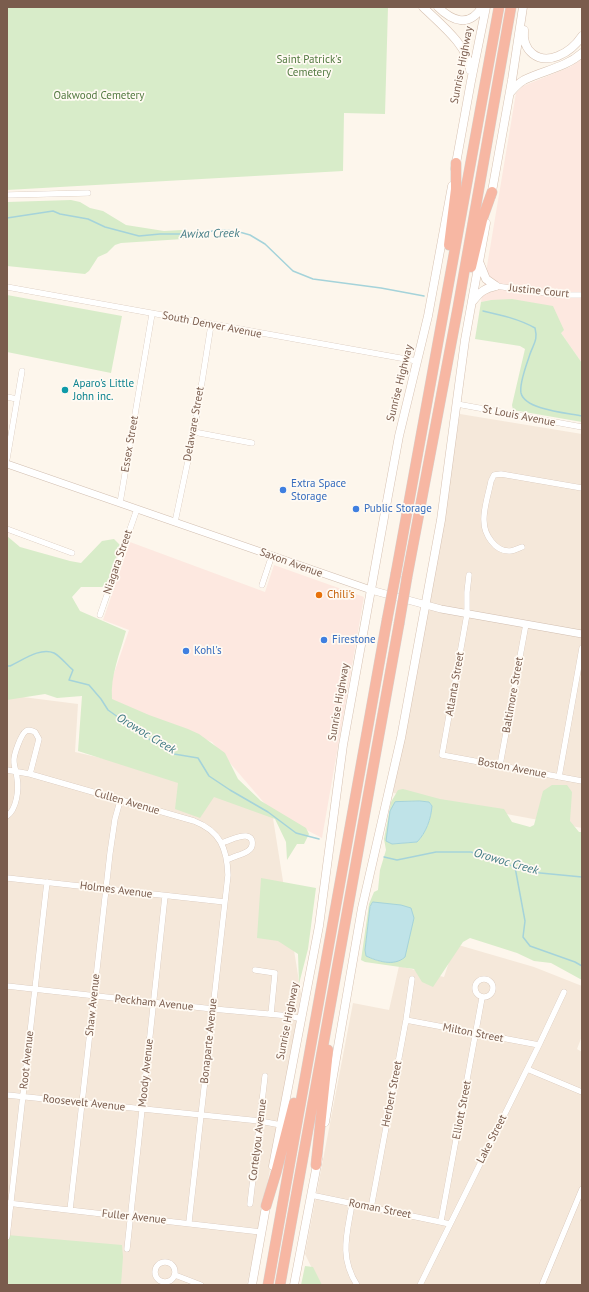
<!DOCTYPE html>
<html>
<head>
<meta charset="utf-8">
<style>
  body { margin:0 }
  #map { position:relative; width:589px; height:1292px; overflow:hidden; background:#fdf6ec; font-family:"PT Sans",sans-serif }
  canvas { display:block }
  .frame { position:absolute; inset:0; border:8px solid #7a5c4d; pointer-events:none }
</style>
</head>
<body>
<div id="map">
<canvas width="589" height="1292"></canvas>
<div class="frame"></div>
</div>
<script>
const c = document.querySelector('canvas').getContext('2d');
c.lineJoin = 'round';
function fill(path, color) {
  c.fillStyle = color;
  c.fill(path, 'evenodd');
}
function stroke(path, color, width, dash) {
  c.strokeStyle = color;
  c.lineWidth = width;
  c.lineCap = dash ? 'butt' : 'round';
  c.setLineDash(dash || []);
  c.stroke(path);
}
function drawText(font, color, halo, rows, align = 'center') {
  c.font = font + ' "PT Sans",sans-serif';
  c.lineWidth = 3.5;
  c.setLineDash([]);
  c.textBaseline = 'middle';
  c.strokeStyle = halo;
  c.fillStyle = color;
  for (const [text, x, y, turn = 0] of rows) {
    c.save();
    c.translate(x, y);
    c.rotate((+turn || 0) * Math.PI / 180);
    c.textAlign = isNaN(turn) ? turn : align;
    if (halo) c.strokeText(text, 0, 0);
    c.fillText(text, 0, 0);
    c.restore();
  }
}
const residential = new Path2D(`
  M460,414l122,20v394l-189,-35z
  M7,695l71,9 -3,48 83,19 114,41 29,182 -23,136 -31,155h-131l-109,-44z
  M455,944l79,23 48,19v50l-5,13 5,3v233h-262l-15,-31 48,-251 36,7 10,-44 45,11z`);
const commercial = new Path2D(`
  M582,59v304l-21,-30 -70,-33 -10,2 35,-209 7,-7 47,-19z
  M130,542l135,50 9,-27 90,32 -42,241 -50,-26 -60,-70 -108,-40 25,-72 -26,-10z`);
const green = new Path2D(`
  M7,7h381l-3,107 -41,-1 -1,58 -336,19z
  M71,200l9,2 10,6 13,3 23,14 38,6 18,-1 5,3 -4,6 -62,4 -6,2 -8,8 -9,4 -9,14 -4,3 -78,-8v-64z
  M7,295l115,21 -11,57 -104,-21z
  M512,299l41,7 11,24 -3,3 21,30v59l-69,-12 -1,-5 13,-56 -5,-3 -45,-7 6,-37 10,-2z
  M7,536l13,11 50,14 11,2 21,-22 12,-2 6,6 -12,39 -6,3h-21l-9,10 8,14 46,20c-6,22 -16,45 -14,68l37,16 39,14 11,5 26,19 13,26 23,22 45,27 3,6 -5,10h-7l-10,16 -1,-18 -11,-23 -61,-22 -14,21 -25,-9 3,-26 -100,-32 4,-55 -25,2 -12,-4 -38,6z
  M552,785h15l5,7 -2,29 9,11h3v148l-31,-17 -17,-2 -17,-8 -47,-15 -7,4 -30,45 -11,-5 -8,-13 -49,-7 -4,-2 8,-56 5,-12 4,-2 2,-20 6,-20 -2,-11 7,-37 7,-12 5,-1 37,10 64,10 8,13 18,5 4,-2 9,-34zM420,801l9,1 3,4c-1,13 -6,27 -15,36l-25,2 3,-42zM373,902l32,53v2c-16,8 -23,6 -39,-1l-1,-6 5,-43z
  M261,878l55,10 -8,61 -9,35 -1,-30 -20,-13 -21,-3z
  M7,1235l115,10 1,12 -2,28h-114z
  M305,1266l8,1 9,18h-21z`);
const water = new Path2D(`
  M420,801l9,1 3,4c-1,13 -6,27 -15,36l-25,2 -6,-3 4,-30 5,-9z
  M373,902l28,3 10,3 3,10 -9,39c-11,10 -28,4 -39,-1l-1,-6 5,-43z`);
const stream = new Path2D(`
  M7,218l46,-7 7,3 28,5 17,8 34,9 21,-2h32l28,-4 16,1 14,4 15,9 28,27 20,8 68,9 43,8
  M483,311c18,4 36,8 52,17 3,12 -1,15 -5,26 -3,10 -11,29 -9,39 4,17 47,20 61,23
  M7,666h3c13,-6 30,-19 44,-13 7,4 13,12 19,17l-4,10 20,5 12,14 7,11 41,29 17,8 8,7 24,4 11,18 21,14 38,22 28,21 23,6
  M384,857l13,3 39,-8h35l59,20 52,5
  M515,867l10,54 -2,16 7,9 45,16 7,4`);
const minor = new Path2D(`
  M7,195l81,-2
  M496,286l64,9h22
  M7,287l410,74
  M7,397l10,2
  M457,404l125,23
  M194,432l58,11
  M7,459l15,-88
  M120,503l32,-189
  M175,522l19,-90 17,-107
  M7,529l65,24
  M522,547c-3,1 -8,4 -12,4 -15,1 -26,-17 -26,-30 -1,-11 5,-29 7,-40l3,-6 7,-1 81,14
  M469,575l-2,17v22l-25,141 140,26
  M262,585l10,-30
  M100,615l37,-106
  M500,765l26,-141
  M7,770l23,4 164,47c26,10 33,27 34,54l-39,347
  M559,777l23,-129
  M7,816c10,-7 12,-27 10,-38 0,-5 -3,-11 -3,-16 -1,-6 7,-28 12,-31 3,-2 6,0 9,1l4,7 -9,35
  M221,843c8,-2 18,-8 25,-7 8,1 8,11 2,15 -6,4 -14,5 -21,9
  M7,878l218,24
  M255,970l20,3 -4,41
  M475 988a9 9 0 1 1 18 0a9 9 0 1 1-18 0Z
  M7,986l206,23 77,7 12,3
  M406,1020l133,25
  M527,1069l55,23
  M7,1095l253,26 21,4
  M311,1195l139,29
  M7,1203l254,29
  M250,1204l15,-128
  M352,1204c-5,30 -13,53 5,81
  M371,1208l35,-188 6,-41
  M70,1210l40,-357 5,-34 5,-18
  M441,1221l41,-223
  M7,1237l40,-355
  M127,1249l38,-353
  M155 1272a10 10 0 1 1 20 0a10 10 0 1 1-20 0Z
  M175,1275l26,10
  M420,1285l119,-240 25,-53
  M542,1285l40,-96`);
const tertiary = new Path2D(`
  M7,464l364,126 70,19 141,25`);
const secondary = new Path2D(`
  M423,7c16,16 46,39 47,63
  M438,7c14,14 31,21 44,0
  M524,30c-2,21 14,34 34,26 10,-4 18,-11 24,-20
  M510,93c4,-5 9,-10 14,-13 20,-10 41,-12 58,-27
  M455,169l16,-88 15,-74
  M491,197l21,-117 11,-73
  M480,264l6,15 10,7
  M473,301c7,-9 12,-13 23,-15
  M325,1122l37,-214 39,-170 40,-218 24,-180 21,-117
  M273,1166l46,-240 24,-181 42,-233 14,-76 29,-120 24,-130
  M252,1285l15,-84
  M294,1285l24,-126`);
const motorway = new Path2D(`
  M449,245l7,-56v-26
  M471,267l11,-47 10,-28
  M396,573l103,-566
  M407,577l51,-270 53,-300
  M316,1165l12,-115
  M266,1206l10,-33 18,-70
  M268,1285l119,-665
  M280,1285l119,-661`);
const motorwayBridge = new Path2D(`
  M387,620l9,-47
  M399,624l8,-47`);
const markers = [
  [65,390,4,"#0f9aa8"],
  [283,490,4,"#3f7fe0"],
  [356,509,4,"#3f7fe0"],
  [319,595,4,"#e8710a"],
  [324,640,4,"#3f7fe0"],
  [186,651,4,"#3f7fe0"]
];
const parkNames = [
  ["Saint Patrick's",309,60],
  ["Cemetery",309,73],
  ["Oakwood Cemetery",99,96]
];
const streetNames = [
  ["Sunrise Highway",462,65,-79],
  ["Justine Court",539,291,6],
  ["South Denver Avenue",212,325,11],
  ["Sunrise Highway",400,383,-76],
  ["St Louis Avenue",519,416,11],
  ["Delaware Street",194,424,-80],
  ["Essex Street",130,444,-80],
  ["Niagara Street",118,562,-71],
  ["Saxon Avenue",291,563,20],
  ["Atlanta Street",455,684,-80],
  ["Baltimore Street",513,695,-80],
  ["Sunrise Highway",339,702,-80],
  ["Boston Avenue",512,768,11],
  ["Cullen Avenue",127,802,16],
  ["Holmes Avenue",116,890,7],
  ["Peckham Avenue",154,1003,6],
  ["Shaw Avenue",93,1005,-84],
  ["Sunrise Highway",288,1021,-79],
  ["Milton Street",473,1033,11],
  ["Bonaparte Avenue",209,1041,-84],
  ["Root Avenue",27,1060,-84],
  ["Moody Avenue",146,1073,-84],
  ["Herbert Street",392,1094,-79],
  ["Roosevelt Avenue",84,1103,6],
  ["Elliott Street",462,1110,-79],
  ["Lake Street",492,1139,-63],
  ["Cortelyou Avenue",258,1140,-83],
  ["Roman Street",380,1209,11],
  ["Fuller Avenue",134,1217,6]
];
const cultureNames = [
  ["Aparo's Little",73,384],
  ["John inc.",73,397]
];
const shopNames = [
  ["Extra Space",291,484],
  ["Storage",291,497],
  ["Public Storage",364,509],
  ["Firestone",332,640],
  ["Kohl's",194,651]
];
const foodNames = [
  ["Chili's",327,595]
];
const waterNames = [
  ["Awixa Creek",210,234,-1],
  ["Orowoc Creek",146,734,31],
  ["Orowoc Creek",506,862,16]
];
fill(residential, '#f5e8da');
fill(commercial, '#fde8e0');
fill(green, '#d8ecc9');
fill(water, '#bfe3e8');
stroke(water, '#a5d3da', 1);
stroke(stream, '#a5d3da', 1.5);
stroke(minor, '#d1beb0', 6);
stroke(tertiary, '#d1beb0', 8);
stroke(secondary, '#d6c0b0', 9);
stroke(motorway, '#dad1cd', 11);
stroke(minor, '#fff', 5.5);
stroke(tertiary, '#fff', 7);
stroke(secondary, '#fff', 8);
stroke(motorway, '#f7b7a3', 10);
stroke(motorwayBridge, '#dad1cd', 11, []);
stroke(motorwayBridge, '#f7b7a3', 10);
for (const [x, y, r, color] of markers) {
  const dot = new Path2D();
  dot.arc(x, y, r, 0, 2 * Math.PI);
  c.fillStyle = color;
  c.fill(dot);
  stroke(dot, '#fffaf3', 1.5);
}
drawText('11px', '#537a41', '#fffaf3', parkNames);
drawText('11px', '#7a5c4d', '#fffaf3', streetNames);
drawText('11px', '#0d838f', '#fffaf3', cultureNames, 'left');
drawText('11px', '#366cbe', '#fffaf3', shopNames, 'left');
drawText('11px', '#c56008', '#fffaf3', foodNames, 'left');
drawText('italic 12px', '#437c86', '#fffaf3', waterNames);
</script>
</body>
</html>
